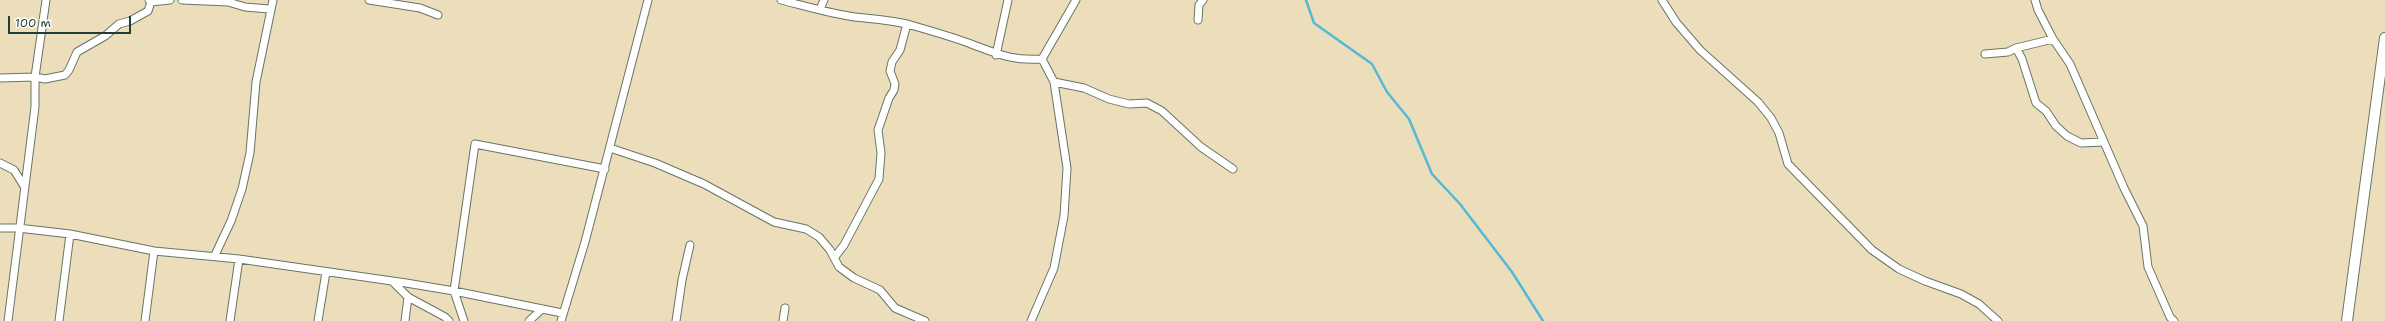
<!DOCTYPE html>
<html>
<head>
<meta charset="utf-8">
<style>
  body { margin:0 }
  #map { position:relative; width:2385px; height:321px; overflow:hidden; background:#ecdebb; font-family:"Shantell Sans",sans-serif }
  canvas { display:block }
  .scale { position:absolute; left:8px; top:16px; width:123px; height:18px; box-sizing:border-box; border:2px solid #1f3d34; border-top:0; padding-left:5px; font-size:12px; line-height:14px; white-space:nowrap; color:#1f3d34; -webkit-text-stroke:3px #fff; paint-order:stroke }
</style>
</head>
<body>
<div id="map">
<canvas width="2385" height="321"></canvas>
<div class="scale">100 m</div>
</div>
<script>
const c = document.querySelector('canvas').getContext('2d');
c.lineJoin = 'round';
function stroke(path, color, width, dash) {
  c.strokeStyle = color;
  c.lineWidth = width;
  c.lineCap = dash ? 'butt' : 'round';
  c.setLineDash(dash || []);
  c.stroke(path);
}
const stream = new Path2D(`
  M1306,0l8,23 58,41 15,28 22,27 23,55 28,30 52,68 31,49`);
const street = new Path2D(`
  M149,0l2,2 19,-2
  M182,0l46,2 17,5 24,2
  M369,0l51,8 18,7
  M781,0c24,6 50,14 74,17 18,2 34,3 52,7 21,6 43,12 64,20 27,10 41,17 71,15l34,-59
  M1662,0l14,22 24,28 58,52 13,16 8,15 9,31 84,86 27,19 26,12 36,13 18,10 19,17
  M2035,0l3,10 15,29 17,25 54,124 19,38 5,41 22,50 4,4
  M820,9l4,-9
  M1198,20l1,-15 4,-5
  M2053,39l-37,9 6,11 14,44 10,8 10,15 11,10 14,7 22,-1
  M1985,54l23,-2 8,-4
  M996,55l12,-55
  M0,78l35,-1 10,2 20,-4 4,-5 8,-18 28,-16 14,-12 11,-3 18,-10 3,-9
  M1054,82l30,6 25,11 20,5 18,-1 15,8 39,36 32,22
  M610,148l45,15 49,21 70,38 32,7 13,8 11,13 9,17 15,11 26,12 15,18 30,13
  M0,163l14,7 10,16
  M0,228h18l52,6 84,17 85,8 167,24 48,8 108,22
  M215,255l16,-34 11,-32 8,-36 6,-71 17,-82
  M834,258l10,-13 35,-66 2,-26 -3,-23 11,-32 5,-8 1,-6 -5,-13 2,-9 8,-12 7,-26
  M393,282l15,15 37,20 4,4
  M8,321l27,-214v-30l11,-77
  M59,321l11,-87
  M145,321l9,-70
  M230,321l9,-62
  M318,321l8,-49
  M405,321l3,-24
  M464,321l-10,-30 21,-147 130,25
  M529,321l13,-12
  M561,321l24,-79 63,-242
  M676,321l6,-41 8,-35
  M783,321l2,-13
  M1031,321l23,-53 10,-52 3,-48 -13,-86 -12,-23`);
const secondary = new Path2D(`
  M2347,321l38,-283`);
stroke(stream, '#54b9d2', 2.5);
stroke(street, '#677563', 9);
stroke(secondary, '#677563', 12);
stroke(street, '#fff', 7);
stroke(secondary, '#fff', 10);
</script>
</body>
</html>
